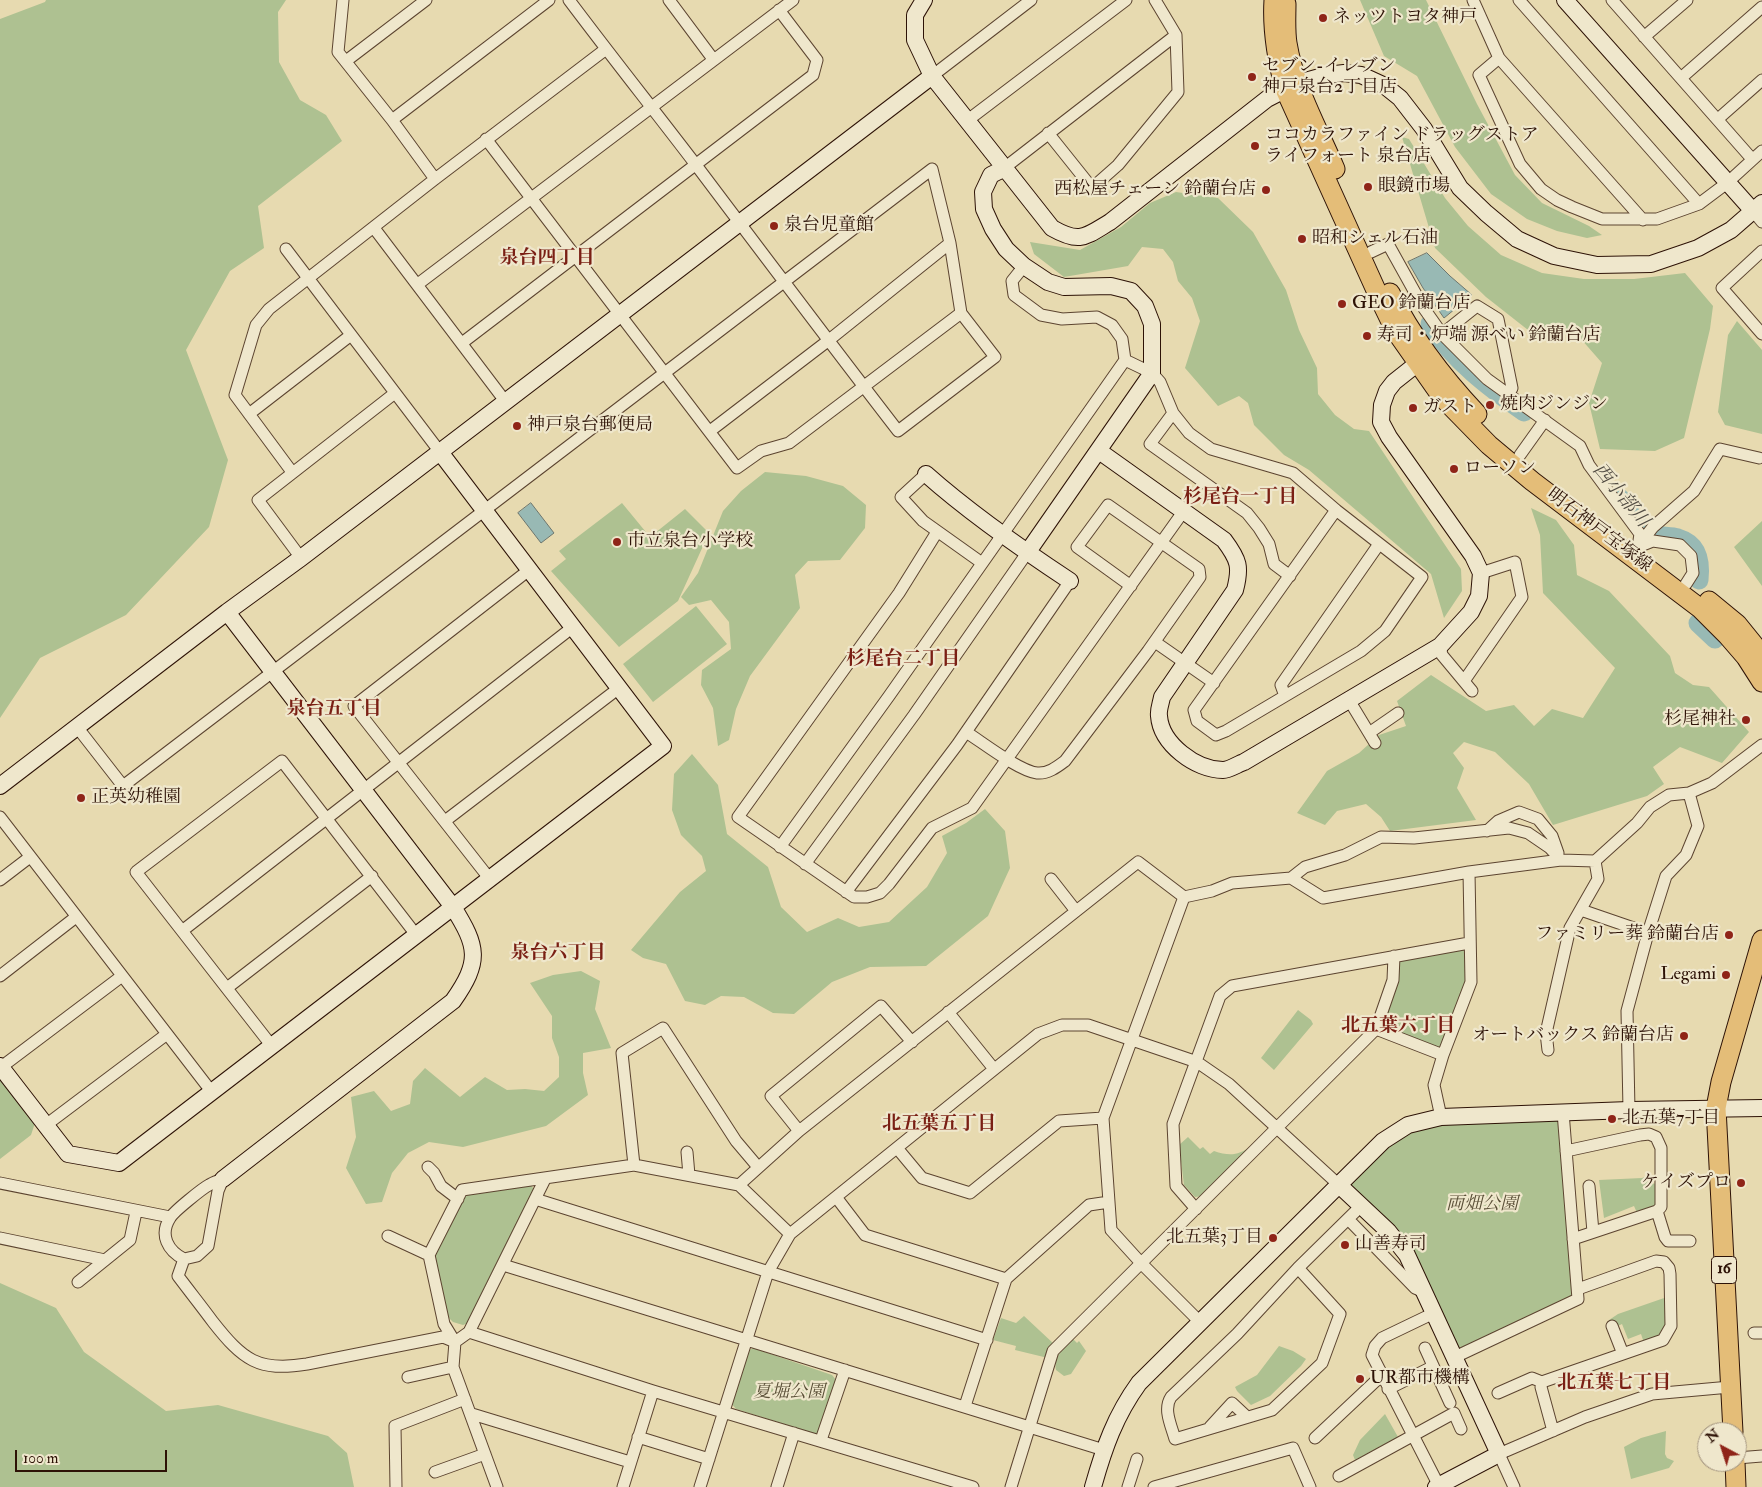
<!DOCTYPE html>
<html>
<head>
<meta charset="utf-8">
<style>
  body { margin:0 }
  #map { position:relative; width:1762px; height:1487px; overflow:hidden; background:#e7dab0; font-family:"IM FELL Double Pica",serif }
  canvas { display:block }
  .north { position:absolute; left:1697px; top:1422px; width:50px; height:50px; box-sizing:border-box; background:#efe7cc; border:1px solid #a1927d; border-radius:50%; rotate:320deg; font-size:14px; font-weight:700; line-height:20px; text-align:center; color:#2d1206 }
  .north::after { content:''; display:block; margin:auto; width:18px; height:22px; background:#8f2418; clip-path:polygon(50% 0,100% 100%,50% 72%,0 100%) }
  .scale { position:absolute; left:15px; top:1450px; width:152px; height:22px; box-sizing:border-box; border:2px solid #2d1206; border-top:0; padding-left:6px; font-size:15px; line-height:18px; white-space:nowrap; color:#2d1206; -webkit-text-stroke:4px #efe7cc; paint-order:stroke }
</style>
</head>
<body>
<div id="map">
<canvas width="1762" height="1487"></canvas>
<div class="north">N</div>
<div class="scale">100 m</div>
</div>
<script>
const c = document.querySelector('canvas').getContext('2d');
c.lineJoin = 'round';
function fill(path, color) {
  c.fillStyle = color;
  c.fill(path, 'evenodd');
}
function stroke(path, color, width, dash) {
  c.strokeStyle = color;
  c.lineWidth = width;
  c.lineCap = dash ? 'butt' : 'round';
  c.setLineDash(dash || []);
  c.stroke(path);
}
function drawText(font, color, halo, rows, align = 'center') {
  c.font = font + ' "IM FELL Double Pica","Noto Serif JP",serif';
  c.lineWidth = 4.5;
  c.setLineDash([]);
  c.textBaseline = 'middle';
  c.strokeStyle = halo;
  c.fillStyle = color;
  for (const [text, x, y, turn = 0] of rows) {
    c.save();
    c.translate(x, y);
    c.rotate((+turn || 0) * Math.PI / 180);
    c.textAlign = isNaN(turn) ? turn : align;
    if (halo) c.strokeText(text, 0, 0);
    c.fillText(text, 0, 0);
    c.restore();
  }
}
const green = new Path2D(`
  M46,0h240l-8,12 1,50 21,38 26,15 16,26 -84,65 6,42 -34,23 -44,79 42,110 -19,67 -83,88 -86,43 -40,60v-699l45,-17z
  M1360,0h66l51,104 38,71 27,28 47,23 13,9 -15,3 -30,-7 -30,-12 -36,-25 -36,-47 -38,-71 -33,-20z
  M1402,137l7,2 36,59 23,28 33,29 41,18 42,6h50l51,-6 28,33 -3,23 -26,109 -29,13 -55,-2 -11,-46 13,-40 -28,-32 -46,-1 -42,-33 -51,-49z
  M1176,192l42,6 35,34 33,58 13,40 18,38 1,26 17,21 19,14 15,2 92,138 1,22 -18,27 -13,-44 -122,-104 -25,-15 -30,-30 -6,-22 -9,-7 -21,10 -33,-38 15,-47 -8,-23 -14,-17 -5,-19 -10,-13 -21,-2 -14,19 -64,11 -30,-23 -4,-12 50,8 41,-23 29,-24z
  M1737,321l25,29v84l-37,-9 -7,-13 10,-77z
  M765,472l41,4 37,10 23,19 -1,23 -25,32 -32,1 -13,14 5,33 -50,68 -14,33 -7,31 -11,6 -5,-38 -12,-23 1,-15 29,-21 -2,-27 -18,-22 -22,5 -8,-8 17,-24 25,-62 18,-20z
  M622,503l28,34 35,-28 24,24 -31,68 -59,46 -68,-76 15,-12 -7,-8z
  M1531,508l25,12 18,25 3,30 32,16 61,65 5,17 18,12 16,2 40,45 -27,31 -42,-16 -27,20 11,17 -17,12 -94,29 -24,-41 -34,-32 -31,-10 -11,11 11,15 -7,20 19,32 -86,11 -9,-14 -15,-13 -29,7 -12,14 -28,-12 30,-42 32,-18 20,-18 27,-9 -9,-25 34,-26 55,36 28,-6 20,21 18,-17 31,9 32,-50 -72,-75 -3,-58z
  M1762,521v65l-28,-39z
  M696,606l31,38 -74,58 -30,-38z
  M692,754l26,31 9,49 41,33 13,40 26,25 31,-14 21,9 30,-5 38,-35 20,-34 -5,-17 24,-13 19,-14 20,22 5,37 -22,48 -62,50 -56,1 -38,15 -38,32 -21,-1 -29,-16 -23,-1 -16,9 -20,-4 -19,-37 -23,-6 -12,-8 49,-58 26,-21 -4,-15 -21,-21 -9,-25 2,-36z
  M1462,948l6,6 1,27 -25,64 -7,3 -50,-18 -4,-8 14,-64z
  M581,971l19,10 -5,28 16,39 -28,5v20l5,22 -42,31 -83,21 -34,-5 -21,11 -16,20 -10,29 -16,2 -20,-36 10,-31 -5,-40 23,-6 17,20 19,-7 3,-23 12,-13 35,29 25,-20 22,13 18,-1 19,2 15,-14v-20l-7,-19v-22l-22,-33 23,-8z
  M1298,1010l13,10 2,4 -39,46 -13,-12z
  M0,1078l35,45 -4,12 -31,24z
  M1559,1118l16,177 -118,56 -39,-90 -68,-75 38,-39 28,-18 29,-6z
  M1188,1137l12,12 3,-2 7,7 4,-3c15,5 24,5 37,-5l1,1 -49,49 -8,1 -11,-12 -5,-40z
  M1647,1176l1,7 10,1 -1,21 -19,10 -4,-9 -30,12 -5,-38 43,-2z
  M530,1184l6,8 -65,130 -8,3 -10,-3 -5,-5 -14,-61 33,-64z
  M0,1283l56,25 28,44 82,59 52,-6 110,31 19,17 7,34h-354z
  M1667,1297v31l-5,8 -18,7 -3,-9 -13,5 -6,-15 -4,2 -6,-1 -3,-5 9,-6z
  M1024,1316l30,28 -6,14 -33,-8 1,-4 -23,-6 8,-22 15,5z
  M1073,1339l4,4 2,-2 7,10 -15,23 -7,2 -8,-6c-3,-14 8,-22 17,-31z
  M1279,1346l14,5 13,8 -5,7 -31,30 -19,9 -14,-14 -2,-4 22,-12z
  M753,1348l79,27 5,6 -16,48 -5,5 -80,-25 -5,-6 15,-51z
  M1385,1414l13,23 -43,23 -2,-5 7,-15z
  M1666,1431l-1,23 2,4 7,3 -5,7 -38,11 -7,-32 17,-9z`);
const water = new Path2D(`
  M1427,253l23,23 22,19 -28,23 -21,-30 -15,-26z
  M531,503l23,30 -13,10 -23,-30z`);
const river = new Path2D(`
  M1430,324c24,37 58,63 94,88
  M1620,498c7,10 15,24 24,32 10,8 23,5 34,8 20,6 23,24 21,42
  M1698,623l17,16`);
const street = new Path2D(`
  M343,0l-5,52 54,68 43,59
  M669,0l44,59
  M1473,0l26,58 144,162
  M1519,0l180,204
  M1612,0l140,159
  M1644,37l43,-37
  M1499,58l-20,17 41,89 21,25 16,11 15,7 30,12h55l42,-15 28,-21 35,-32
  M346,61l80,-61
  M932,76l99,-76
  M1681,78l81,-71
  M1718,119l44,-39
  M392,120l157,-120
  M968,120l158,-120
  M1048,133l44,55 26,-23 60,-73 -2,-57 -21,-35
  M486,139l251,329 24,-17 28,-8 172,-130
  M1003,169l173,-134
  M1753,211l9,11
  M374,228l131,173
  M286,249l154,203
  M1762,251l-40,37 40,46
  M1371,252l17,-8 35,63 19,27 45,45 93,67 9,19 51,69 -2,13
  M418,284l375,-284
  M1442,334l35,-28 21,13 14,69 -3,6
  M462,343l351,-268 4,-15 -38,-50
  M1125,360l27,13 8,9 13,31 16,20 22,16 82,24 43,37 -142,200 3,11 19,14 10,-4 135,-80 24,-20 37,-54 -86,-67
  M1173,413l-23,31 97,69 12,15 10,16 5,20 16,12
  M249,414l102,-79
  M710,431l119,-91 121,-97
  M1520,455l25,-35
  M292,472l-57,-77 21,-70 13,-16 166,-130 171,-130
  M926,474l-25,23 22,24 59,42
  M937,532l-38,61 -161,224 116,80h13l13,-4 9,-9 43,-56 40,-20 211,-296
  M1639,545l14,-18 41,-36 26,-42 39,9
  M1638,547l15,-6 27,4 11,11 2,17 -7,11
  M301,558l-43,-58 137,-107
  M1155,642l59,41
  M1440,646l2,9 30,36
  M1464,681l58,-84 -7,-35 -34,11
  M1285,696l-4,-11 98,-141
  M1349,700l26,43
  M77,727l46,59 809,-617 18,74 11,70 34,44 -97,74c-68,-88 -135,-177 -202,-266 -42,-55 -85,-109 -127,-165
  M966,732c16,10 53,39 71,41 11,1 20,-6 28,-12l83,-110 52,-74 -1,-8 -91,-64 -31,42 54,39
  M1369,733l29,-20
  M0,817l211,274
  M445,821l174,-133
  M1487,831l11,-10 21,-9 19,7 14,17 6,17
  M780,847l109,-151 236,-336 -3,-21 -10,-14 -15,-8 -35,2 -21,-4 -27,-20 -2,-14 12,-15
  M805,864l109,-149 113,-162
  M489,878l-135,-172 175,-136
  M1291,878l14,-11 40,-12 36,-18 33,1 95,-10 19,5 22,15 11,12
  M1051,879l25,32
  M0,880l30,-23
  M846,892l111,-147 113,-164
  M1184,897l28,-6 20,-8 59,-5 32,20 146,-26 92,-12 34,1 42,-38 13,-16 19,-12 20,-2 23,-10 50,-38
  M1184,897l-81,221 8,112 30,33 59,59
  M1581,910l67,23
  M182,931l391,-304
  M0,976l76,-59
  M227,988l145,-112
  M948,1012l46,57
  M1376,1029l67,26
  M271,1045l-135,-173 146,-111 135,175
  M1548,1050l-2,-17 24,-105 28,-49 -3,-18
  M0,1068l122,-92
  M1629,1110l-2,-99 21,-78 18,-57 20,-21 12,-29 -9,-33
  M1441,1117l-7,-32 9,-30 28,-73 -2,-110
  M46,1125l121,-91
  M799,1131l-28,-35 110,-90 31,36
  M897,1148l25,30 48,15 89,-72 44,-3
  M1566,1151l74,-16 9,-1 7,3 5,11v59l-4,4 -84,28
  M687,1152l2,23
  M634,1165l-12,-112 41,-25 73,113 22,26
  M428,1167l6,6 7,13 17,13
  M223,1179l-5,12 -10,55 -11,10 -13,3c-16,-8 -25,-24 -14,-41 3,-6 33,-30 39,-33 4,-3 9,-4 14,-6z
  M0,1183l170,34
  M739,1185l51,49
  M1589,1186l4,46
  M836,1197l29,38 141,44
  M535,1199l452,141
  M1196,1209l-20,-23 -3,-62 47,-128 12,-10 237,-43
  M1657,1211l8,26 3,4h22
  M1348,1219l67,69 9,4
  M388,1236l41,19
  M0,1238l105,22
  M184,1259l-6,17c12,16 24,31 35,46 30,38 45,50 94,42l136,-27 12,5 14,-10 76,-153
  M503,1265l601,185
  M1298,1268l42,46 -18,49 -50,47 -97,29c-4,-14 -12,-30 -4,-42l66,-63 61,-66 63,-62
  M78,1282l52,-42 6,-28
  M1434,1313l-52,25 -7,8 -3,9 67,131
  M1612,1326l11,28
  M469,1332l184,59 320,96
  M1754,1333h8
  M1425,1348l25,55
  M1455,1357l123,-58 -15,-187
  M408,1377l45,-10
  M1388,1389l44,-22
  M1498,1393l34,-15 10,4
  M965,1406l41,-127 83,-74 20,-3
  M472,1414l158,48
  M1210,1427l22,-24 15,14
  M1553,1431l-12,-44 1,-5 121,-42 8,-14 -1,-52 -1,-6 -5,-6 -8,-1 -78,28
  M638,1437l71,22
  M1315,1438l66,-62
  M821,1440l24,-70
  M1737,1458l25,-2
  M435,1472l50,-18
  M1339,1476l115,-63 7,16
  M396,1487l-1,-61 70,-27
  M497,1487l-44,-120 2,-25 -11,-18 -15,-69 33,-65 172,-25 105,20 60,-54 339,-269 46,35
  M623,1487l30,-96
  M700,1487l68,-215 22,-38 248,-200 24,-9h26l109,37 32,22 110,101
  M777,1487l17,-54
  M1011,1487l42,-136 323,-322 17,-49 1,-24
  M1128,1487l9,-28
  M1154,1487l139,-39 17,39
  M1514,1487l-15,-33 86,-37 67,-23 78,-7`);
const secondary = new Path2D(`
  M924,0l-9,15v25l17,36 120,152c28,16 33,9 58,-6l157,-123 31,-16 29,-8 17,-2 17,2 24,11 15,12 24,31 36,59 26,25 31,26 37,17 43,9 54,-1 47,-16 33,-18 31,-27
  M1565,0l188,211
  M1003,169l-12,6 -8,17 1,17 9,20 13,20 18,17 24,16 16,5 47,-1 20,5 14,15 7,18v49l-125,180
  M1099,451l125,89c15,20 17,27 11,50l-73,107c-1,6 -4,13 -3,19 2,28 37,54 64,54 6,0 15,-6 21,-8l196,-116 31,-34 8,-16 2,-23 -8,-17 -84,-119 -8,-15 1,-17 5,-14 7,-9 24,-19
  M926,474c45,40 94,74 144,107
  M0,786l227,-174 74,-54 631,-482
  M0,1066l68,88 51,9 544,-417 -223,-294
  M223,1179l230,-178c28,-40 25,-54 0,-94l-226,-295
  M1339,1185l49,46 19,24 92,199 -63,33
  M1093,1487c11,-39 22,-71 46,-104l244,-242 25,-16 33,-8 188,-7 133,-2`);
const primary = new Path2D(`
  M1274,0c-2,31 3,59 11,89l95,210 15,31 47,67 47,48 43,36 169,128 26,26 19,22 16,25
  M1286,4c0,13 -1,26 1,39 7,44 31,86 48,126
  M1390,293c22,44 53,85 87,121
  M1709,601l28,23 25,31
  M1733,1432l-17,-324 5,-26 41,-142
  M1735,1462l1,25`);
const markers = [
  [1323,18,5,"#8f2418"],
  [1252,77,5,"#8f2418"],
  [1255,146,5,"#8f2418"],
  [1368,187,5,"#8f2418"],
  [1266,190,5,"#8f2418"],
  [774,226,5,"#8f2418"],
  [1302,239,5,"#8f2418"],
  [1342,304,5,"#8f2418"],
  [1367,336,5,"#8f2418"],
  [1490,405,5,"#8f2418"],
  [1413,408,5,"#8f2418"],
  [517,426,5,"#8f2418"],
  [1454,469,5,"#8f2418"],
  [617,542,5,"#8f2418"],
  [1746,720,5,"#8f2418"],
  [81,798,5,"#8f2418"],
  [1729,935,5,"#8f2418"],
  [1726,975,5,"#8f2418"],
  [1684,1036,5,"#8f2418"],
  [1612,1119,5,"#8f2418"],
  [1741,1183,5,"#8f2418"],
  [1273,1238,5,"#8f2418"],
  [1345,1245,5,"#8f2418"],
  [1360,1379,5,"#8f2418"]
];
const shields = [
  [1724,1270,25]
];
const shieldNames = [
  ["16",1724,1270]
];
const poiNames = [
  ["ネッツトヨタ神戸",1333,18],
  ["セブン-イレブン",1262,67],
  ["神戸泉台2丁目店",1262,88],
  ["ココカラファイン ドラッグストア",1265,136],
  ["ライフォート 泉台店",1265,157],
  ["眼鏡市場",1378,187],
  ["西松屋チェーン 鈴蘭台店",1256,190,"right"],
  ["泉台児童館",784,226],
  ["昭和シェル石油",1312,239],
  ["GEO 鈴蘭台店",1352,304],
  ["寿司・炉端 源べい 鈴蘭台店",1377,336],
  ["焼肉ジンジン",1500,405],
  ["ガスト",1423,408],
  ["神戸泉台郵便局",527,426],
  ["ローソン",1464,469],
  ["市立泉台小学校",627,542],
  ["杉尾神社",1736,720,"right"],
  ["正英幼稚園",91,798],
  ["ファミリー葬 鈴蘭台店",1719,935,"right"],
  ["Legami",1716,975,"right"],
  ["オートバックス 鈴蘭台店",1674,1036,"right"],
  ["北五葉7丁目",1622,1119],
  ["ケイズプロ",1731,1183,"right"],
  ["北五葉3丁目",1263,1238,"right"],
  ["山善寿司",1355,1245],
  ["UR都市機構",1370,1379]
];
const streetNames = [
  ["明石神戸宝塚線",1599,531,37]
];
const parkNames = [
  ["両畑公園",1482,1205],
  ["夏堀公園",789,1393]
];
const neighbourhoodNames = [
  ["泉台四丁目",547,259],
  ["杉尾台一丁目",1240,498],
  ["杉尾台二丁目",903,660],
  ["泉台五丁目",334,710],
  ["泉台六丁目",558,954],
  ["北五葉六丁目",1398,1027],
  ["北五葉五丁目",939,1125],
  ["北五葉七丁目",1614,1384]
];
const waterNames = [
  ["西小部川",1620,496,50]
];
fill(green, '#aec191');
fill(water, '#98b9b4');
stroke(water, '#6d766e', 1);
stroke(river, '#98b9b4', 19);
stroke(street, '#5c4430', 13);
stroke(secondary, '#2d1206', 18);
stroke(primary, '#2d1206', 21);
stroke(street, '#efe7cc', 11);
stroke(secondary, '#efe7cc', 16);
stroke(primary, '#e4bd78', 19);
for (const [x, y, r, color] of markers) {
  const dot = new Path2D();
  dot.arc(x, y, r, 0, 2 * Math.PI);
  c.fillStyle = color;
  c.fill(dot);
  stroke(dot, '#efe7cc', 2);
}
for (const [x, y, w] of shields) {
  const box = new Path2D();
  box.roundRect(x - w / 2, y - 13.5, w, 27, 4);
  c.fillStyle = '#efe7cc';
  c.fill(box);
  stroke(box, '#2d1206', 1);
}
drawText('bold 16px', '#2d1206', null, shieldNames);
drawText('18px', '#2d1206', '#efe7cc', poiNames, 'left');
drawText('18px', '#2d1206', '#efe7cc', streetNames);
drawText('italic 18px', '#5a4f37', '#efe7cc', parkNames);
drawText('bold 19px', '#7a1f14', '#efe7cc', neighbourhoodNames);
drawText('italic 19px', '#524c43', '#efe7cc', waterNames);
</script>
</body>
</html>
